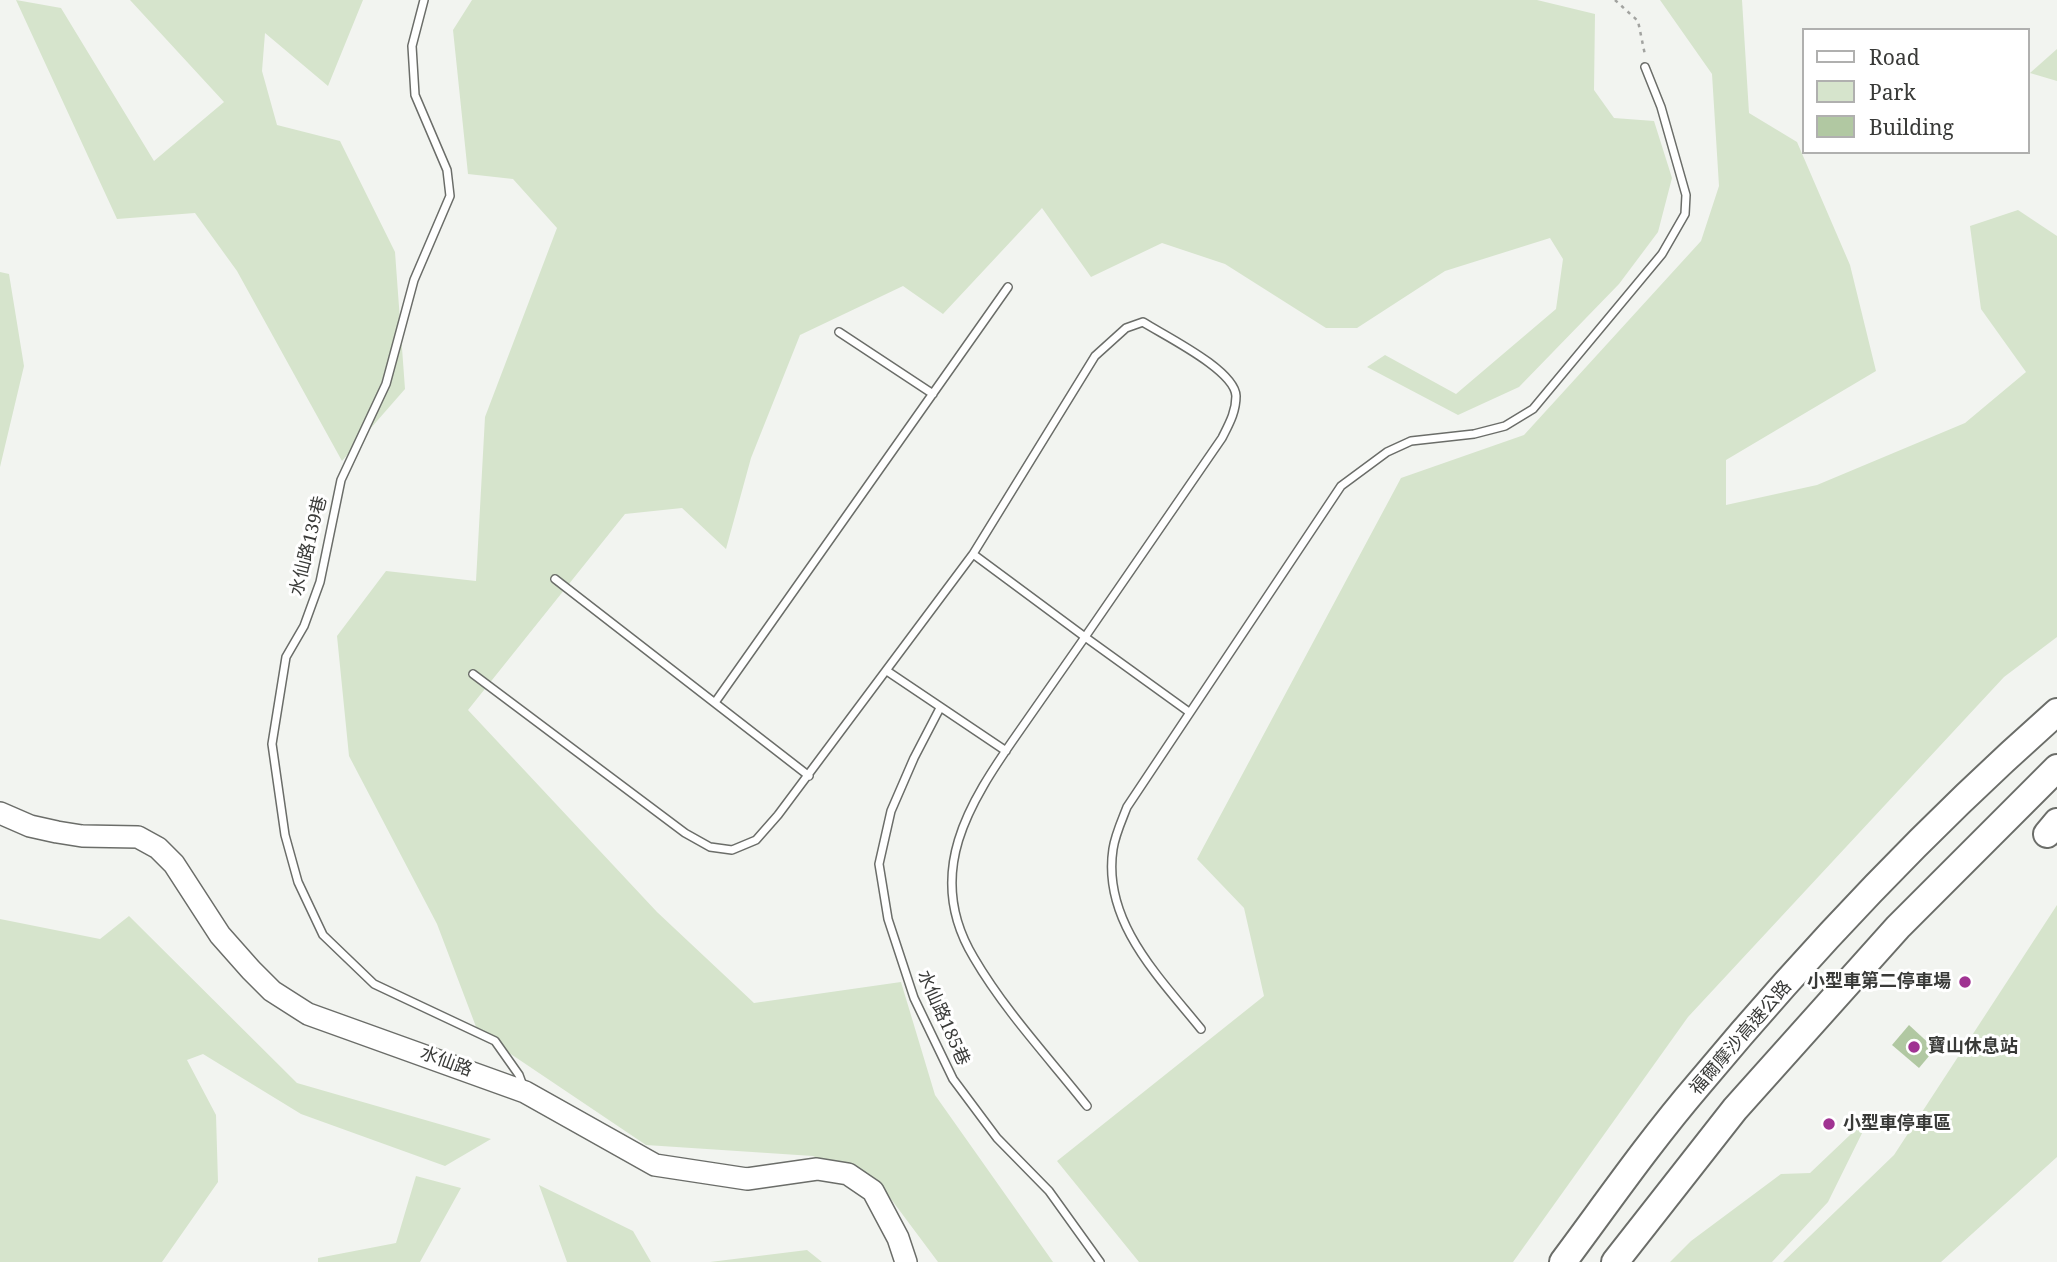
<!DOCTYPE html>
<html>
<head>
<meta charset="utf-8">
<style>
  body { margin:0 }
  #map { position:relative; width:2057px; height:1262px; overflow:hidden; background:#f2f4f0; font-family:"Noto Serif",serif }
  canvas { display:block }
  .legend { position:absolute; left:1802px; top:28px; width:228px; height:126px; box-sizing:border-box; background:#fff; border:2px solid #b0b0af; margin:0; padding:9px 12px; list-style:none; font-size:21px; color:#393a38 }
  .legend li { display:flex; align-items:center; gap:14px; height:35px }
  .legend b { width:35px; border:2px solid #b0b0af }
</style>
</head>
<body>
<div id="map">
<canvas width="2057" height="1262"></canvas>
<ul class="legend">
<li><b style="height:9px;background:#fff"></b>Road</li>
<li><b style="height:19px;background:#d6e4cc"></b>Park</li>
<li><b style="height:19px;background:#b1c8a2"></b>Building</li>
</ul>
</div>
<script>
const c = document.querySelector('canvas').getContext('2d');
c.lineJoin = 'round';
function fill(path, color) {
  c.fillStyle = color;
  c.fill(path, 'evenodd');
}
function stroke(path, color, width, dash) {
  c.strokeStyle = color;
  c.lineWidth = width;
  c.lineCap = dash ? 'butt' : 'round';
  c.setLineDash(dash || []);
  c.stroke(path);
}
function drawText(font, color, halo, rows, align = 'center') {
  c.font = font + ' "Noto Serif","Noto Sans TC",serif';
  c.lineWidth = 6;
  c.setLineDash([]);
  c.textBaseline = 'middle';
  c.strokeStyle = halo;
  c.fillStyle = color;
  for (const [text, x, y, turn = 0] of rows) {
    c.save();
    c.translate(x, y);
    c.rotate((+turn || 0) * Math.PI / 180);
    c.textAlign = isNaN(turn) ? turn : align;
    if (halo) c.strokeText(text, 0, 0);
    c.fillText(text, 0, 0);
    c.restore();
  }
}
const green = new Path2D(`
  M16,0l45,8 93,153 70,-59 -94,-102h233l-35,86 -63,-53 -3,38 15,54 63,16 55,111 10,137 -63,72 -105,-190 -42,-58 -78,6z
  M472,0h1065l58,14 -1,76 20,28 40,3 18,57 -14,54 -39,52 -100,103 -61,28 -91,-48 18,-12 71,39 100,-85 7,-50 -13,-21 -105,33 -88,57h-31l-101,-64 -63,-21 -71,34 -49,-69 -99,106 -40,-28 -103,49 -49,123 -25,91 -44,-41 -57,6 -157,196 189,202 97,91 147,-21 34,113 118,167h-115l-53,-71 -72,-35 -167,-11 -168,-113 -41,-108 -88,-168 -12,-120 49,-65 90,10 9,-164 72,-189 -44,-49 -45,-5 -15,-144z
  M1660,0h82l7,113 48,29 53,123 26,106 -150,89v45l91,-20 148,-62 61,-51 -45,-63 -11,-83 48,-16 39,26v401l-53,40 -316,340 -175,245h-374l-82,-101 207,-165 -20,-88 -47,-49 204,-381 123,-43 177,-194 18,-55 -7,-112z
  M2057,49v32l-27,-8z
  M0,272l9,2 15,92 -24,101z
  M2057,905v252l-116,105h-158l111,-107z
  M129,916l168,167 194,56 -46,27 -144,-52 -98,-60 -16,6 29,55 2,67 -56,80h-162v-343l100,20z
  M1871,1115l-43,87 -56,60h-102l21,-21 90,-67 29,-1z
  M416,1176l45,12 -41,74h-102v-4l78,-15z
  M539,1185l94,46 18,31h-84z
  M807,1250l15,12h-112z`);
const building = new Path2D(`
  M1909,1025l26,24 -16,19 -27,-23z`);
const path = new Path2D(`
  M1615,0l23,21 7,34`);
const lane = new Path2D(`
  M424,0l-12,46 3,49 32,75 3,26 -36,84 -28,104 -45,96 -21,102 -16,44 -18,31 -14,87 13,91 13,47 25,53 51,49 121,57 24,34 4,11
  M839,332l94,62
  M973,554l112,83c-22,32 -45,64 -67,96 -49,70 -95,141 -44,225 31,53 75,100 113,148
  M555,579l254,197
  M887,671l119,80
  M473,674l212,159 25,14 22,3 24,-10 22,-25 195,-261 122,-198 31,-28 17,-6c22,14 92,48 93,74 0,16 -7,28 -14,42l-137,199 104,75
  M716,701l292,-414
  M940,708l-26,50 -23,53 -12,53 9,55 26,79 39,81 44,59 52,53 51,71
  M1201,1029c-42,-52 -99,-108 -88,-180 2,-14 9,-29 14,-42l214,-321 46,-34 24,-11 63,-7 31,-8 28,-17 129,-155 23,-40 1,-19 -25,-88 -16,-40`);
const secondary = new Path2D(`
  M0,813l30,13 27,6 25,4 56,1 20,11 16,16 46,71 31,35 21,21 36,23 217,78 130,73 92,14 70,-10 31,5 25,17 25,47 8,24`);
const highway = new Path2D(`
  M2047,834l10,-12
  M1563,1262c44,-59 87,-121 135,-177 110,-132 230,-259 359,-373
  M1615,1262l120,-153 163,-182 159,-159`);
const markers = [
  [1965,982,7,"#a03392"],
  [1914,1047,7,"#a03392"],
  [1829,1124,7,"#a03392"]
];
const streetNames = [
  ["水仙路139巷",309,546,-76],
  ["水仙路185巷",943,1018,66],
  ["福爾摩沙高速公路",1741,1038,-49],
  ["水仙路",446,1062,20]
];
const poiNames = [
  ["小型車第二停車場",1951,982,"right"],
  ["寶山休息站",1928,1047],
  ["小型車停車區",1843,1124]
];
fill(green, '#d6e4cc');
fill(building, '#b1c8a2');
stroke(lane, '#6b6d69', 10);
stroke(secondary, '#6b6d69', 24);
stroke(highway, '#6b6d69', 30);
stroke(path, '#a2a3a0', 2.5, [3.5, 5]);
stroke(lane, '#fff', 7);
stroke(secondary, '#fff', 21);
stroke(highway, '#fff', 26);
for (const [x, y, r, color] of markers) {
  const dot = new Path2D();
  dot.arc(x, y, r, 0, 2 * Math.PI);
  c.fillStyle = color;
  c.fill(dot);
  stroke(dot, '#fff', 2.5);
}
drawText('18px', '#393a38', '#fff', streetNames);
drawText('bold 18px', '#393a38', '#fff', poiNames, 'left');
</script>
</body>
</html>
